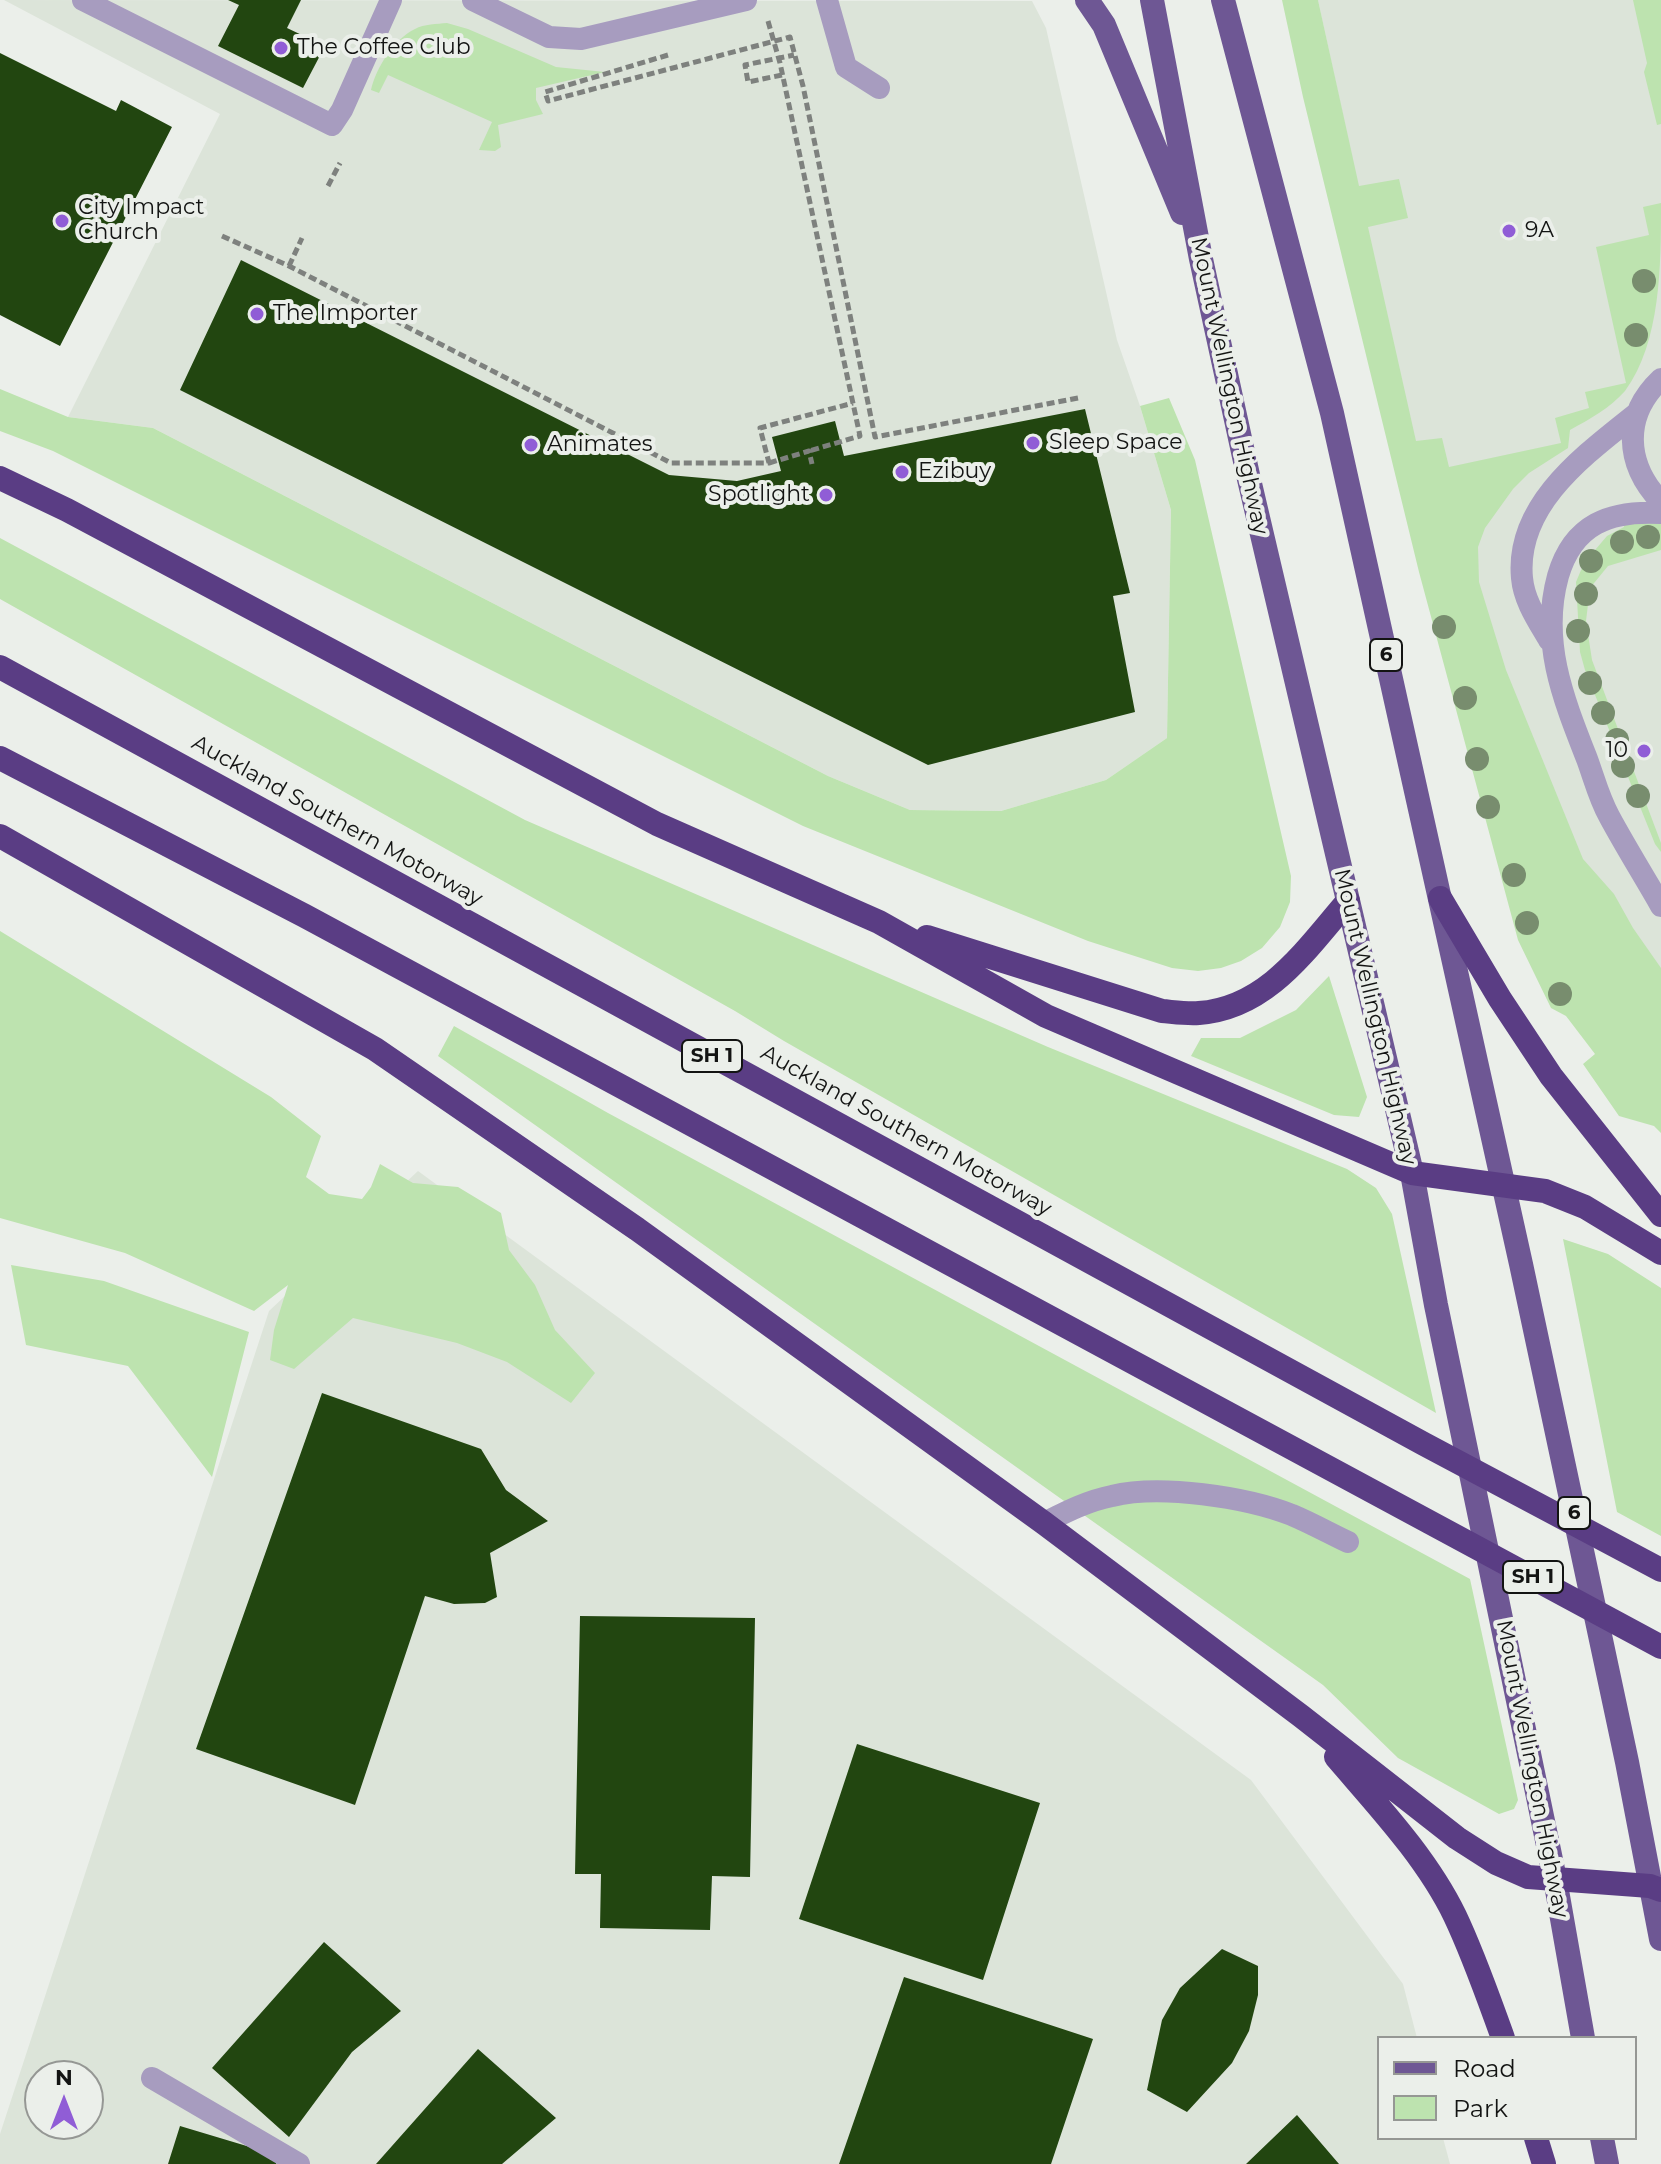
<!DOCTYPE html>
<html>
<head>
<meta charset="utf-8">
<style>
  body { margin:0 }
  #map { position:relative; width:1661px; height:2164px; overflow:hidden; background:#ebefea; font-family:Montserrat,sans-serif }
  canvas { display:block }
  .legend { position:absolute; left:1377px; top:2036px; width:260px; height:104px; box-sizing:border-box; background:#ebefea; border:2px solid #959794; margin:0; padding:10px 14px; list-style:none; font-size:24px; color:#131413 }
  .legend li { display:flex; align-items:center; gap:16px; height:40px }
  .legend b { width:40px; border:2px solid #959794 }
  .north { position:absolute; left:24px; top:2060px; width:80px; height:80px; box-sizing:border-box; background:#ebefea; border:2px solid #959794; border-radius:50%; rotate:0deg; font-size:22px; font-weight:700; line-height:32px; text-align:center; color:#131413 }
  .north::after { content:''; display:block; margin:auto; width:28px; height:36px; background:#905dd6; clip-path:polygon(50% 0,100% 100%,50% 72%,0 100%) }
</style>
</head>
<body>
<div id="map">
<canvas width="1661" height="2164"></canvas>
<ul class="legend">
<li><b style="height:10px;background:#6e5794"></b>Road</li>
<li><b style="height:22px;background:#bde3af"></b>Park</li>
</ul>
<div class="north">N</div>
</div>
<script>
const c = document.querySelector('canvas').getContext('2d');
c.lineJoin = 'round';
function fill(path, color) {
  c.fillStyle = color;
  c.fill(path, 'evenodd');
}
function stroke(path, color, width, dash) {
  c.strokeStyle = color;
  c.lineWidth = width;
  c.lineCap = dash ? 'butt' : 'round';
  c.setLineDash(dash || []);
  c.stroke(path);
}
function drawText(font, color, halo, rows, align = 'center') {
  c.font = font + ' Montserrat,sans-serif';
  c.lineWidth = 8;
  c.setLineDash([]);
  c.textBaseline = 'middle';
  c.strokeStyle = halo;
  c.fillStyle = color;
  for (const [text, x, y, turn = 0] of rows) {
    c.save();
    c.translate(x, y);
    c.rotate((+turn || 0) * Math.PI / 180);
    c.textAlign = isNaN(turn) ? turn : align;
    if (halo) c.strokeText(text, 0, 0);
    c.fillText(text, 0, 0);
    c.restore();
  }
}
const built = new Path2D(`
  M4,0l1028,1 14,27 71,312 23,66 31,104 -4,228 -61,42 -105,31 -91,-1 -82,-34 -675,-348 -85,-11 152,-303z
  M1318,0h343v1070l-190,-360z
  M418,1171l833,609 152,204 14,54h-38v100h64l7,26h-1450v-30l269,-823zM40,2076h48v48h-48z`);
const green = new Path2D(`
  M1282,0h36l41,186 40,-7 9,39 -40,9 48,214 26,-3 7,29 112,-24 -6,-25 34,-10 -4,-16 41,-9 -30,-136 53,-12 -6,-28 18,-4c0,62 0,139 -36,188 -15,17 -35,28 -55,39l-2,18 -39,25 -16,16 -28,39 -7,19 1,35 27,88 77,189 31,35 19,34 28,40v165l-7,-7 -35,-10 -36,-52 12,-10 -29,-38 -15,-8 -33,-68 -99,-368 -116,-475z
  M1633,0h28v124l-4,1 -13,-53 3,-9z
  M447,23l21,6 88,38 49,5 -69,16v12l7,14 -45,11 3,22 -6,4 -16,-1 13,-28 -104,-47 -9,18 -8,-3c5,-22 23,-51 44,-61 9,-5 22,-5 32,-6z
  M0,389l68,28 85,11 675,348 82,34 91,1 105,-31 61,-42 4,-228 -31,-104 29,-8 26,62 96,416 -1,26 -10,25 -18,21 -21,13 -20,7 -23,3 -26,-3 -84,-27 -285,-115 -750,-375 -53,-20z
  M1652,521l9,3v26l-53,16 -18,22 -4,33 6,39 69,183v9l-6,-8 -70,-174 -5,-18 -4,-70 8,-19 23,-27 17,-9v-3z
  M0,538l525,282 523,227 299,122 29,19 16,26 44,199 -652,-372 -49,-30 -735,-412z
  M0,931l271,166 50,39 -15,41 23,17 33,5 9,-12 9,-23 33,19 45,4 43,26 8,37 26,35 20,45 40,43 -24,30 -64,-41 -50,-19 -104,-25 -59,51 -24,-9 4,-30 14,-45 -34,26 -129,-58 -125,-35z
  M1329,976l38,121 -8,20 -25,-2 -143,-59 10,-18h39l56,-28z
  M454,1026l154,87 862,466 48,221 -4,9 -15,5 -101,-56 -75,-73 -885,-629z
  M1563,1239l45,15 53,34v248l-44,-24z
  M11,1265l93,16 145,51 -37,145 -84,-111 -102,-21z`);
const building = new Path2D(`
  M228,0h73l-14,28 38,18 -22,42 -85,-42 21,-41z
  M0,53l116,58 5,-11 51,27 -112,219 -60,-31z
  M241,260l428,215 68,6 44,-10 -9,-34 63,-16 9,35 241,-47 45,184 -17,3 22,116 -207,53 -748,-375z
  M322,1393l159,56 25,41 42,31 -58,32 7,44 -12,6 -31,1 -29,-8 -70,209 -159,-56z
  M580,1616l175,2 -5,259 -38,-1 -2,54 -110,-2 1,-54h-26z
  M857,1744l183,59 -57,177 -184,-61z
  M324,1942l77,69 -49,41 -63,85 -77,-69z
  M1222,1949l36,17v29l-9,36 -17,32 -45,49 -40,-22 15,-70 18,-32z
  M904,1977l189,62 -42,125h-212z
  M478,2049l78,69 -54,46h-126z
  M1297,2115l42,49h-93z
  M180,2126l100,30 -4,8h-108z`);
const path = new Path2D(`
  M768,21l12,42 80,373 -51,15
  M668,55l-123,37 3,9 242,-64 13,49 72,351 203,-39
  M782,75l-34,7 -3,-17 49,-10
  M328,186l12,-23
  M222,236l67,30 382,197h98l-9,-35 93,-25
  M289,266l13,-28
  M769,463l40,-12 3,13`);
const service = new Path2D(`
  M83,0l249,125 10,-15 49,-110
  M473,0l76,37 32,2 165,-39
  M827,0l19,67 33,21
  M1661,379c-39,37 -36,85 0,123
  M1661,513c-51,-3 -88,11 -103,63 -18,65 5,122 29,183 7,19 12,39 22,57 16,30 35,60 52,90
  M1549,640c-11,-19 -25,-39 -27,-62 -7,-74 64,-124 115,-165
  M1044,1523c22,-11 43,-22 68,-27 48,-12 134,1 180,19 19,8 37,18 56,27
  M152,2078l147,86`);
const primary = new Path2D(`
  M1087,0l17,25 78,188
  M1152,0l49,259 47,216 164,698 24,132 119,574 28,159
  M1223,0l109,413 189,851 106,498 34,177
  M1602,2138l5,26`);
const motorway = new Path2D(`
  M0,478l67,32 590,314 222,98 167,94 366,157 133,18 40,16 76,46
  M0,667l1424,777 237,126
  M0,758l305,158 1356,731
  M0,836l375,213 262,180 407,294 257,193 156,122 39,25 32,14 122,9 11,4
  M1440,898l60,101 51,77 110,139
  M927,937l235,74c12,1 25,3 37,2 69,-5 108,-65 149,-112
  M1336,1757c42,49 91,101 119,159 19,40 33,81 48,122
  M1536,2138l8,26`);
const trees = [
  [1644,281],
  [1636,335],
  [1648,537],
  [1622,542],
  [1591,561],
  [1586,594],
  [1444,627],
  [1578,631],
  [1590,683],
  [1465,698],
  [1603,713],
  [1617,740],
  [1477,759],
  [1623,766],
  [1638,796],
  [1488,807],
  [1514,875],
  [1527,923],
  [1560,994]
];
const markers = [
  [281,48,8,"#905dd6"],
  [62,221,8,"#905dd6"],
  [1509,231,8,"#905dd6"],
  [257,314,8,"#905dd6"],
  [1033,443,8,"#905dd6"],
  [531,445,8,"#905dd6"],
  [902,472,8,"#905dd6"],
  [826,495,8,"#905dd6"],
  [1644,751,8,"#905dd6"]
];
const shields = [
  [1386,655,32],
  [712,1056,60],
  [1574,1513,32],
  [1533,1577,60]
];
const shieldNames = [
  ["6",1386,655],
  ["SH 1",712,1056],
  ["6",1574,1513],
  ["SH 1",1533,1577]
];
const poiNames = [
  ["The Coffee Club",297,48],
  ["City Impact",78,208],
  ["Church",78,233],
  ["9A",1525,231],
  ["The Importer",273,314],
  ["Sleep Space",1049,443],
  ["Animates",547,445],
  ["Ezibuy",918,472],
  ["Spotlight",810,495,"right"],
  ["10",1628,751,"right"]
];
const streetNames = [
  ["Mount Wellington Highway",1229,386,78],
  ["Auckland Southern Motorway",337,821,29],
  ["Mount Wellington Highway",1375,1017,77],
  ["Auckland Southern Motorway",906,1131,29],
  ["Mount Wellington Highway",1532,1769,79]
];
fill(built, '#dce4d9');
fill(green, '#bde3af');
fill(building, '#224610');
stroke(path, '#7e817e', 5, [8, 4]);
stroke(service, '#a79cbf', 22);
stroke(primary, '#6e5794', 24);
stroke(motorway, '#5a3d84', 24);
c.fillStyle = '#788d6e';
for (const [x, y] of trees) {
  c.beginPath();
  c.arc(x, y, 12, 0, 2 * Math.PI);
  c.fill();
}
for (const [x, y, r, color] of markers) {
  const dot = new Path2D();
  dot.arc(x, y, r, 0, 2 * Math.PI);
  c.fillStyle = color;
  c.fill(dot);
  stroke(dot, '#ebefea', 3);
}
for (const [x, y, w] of shields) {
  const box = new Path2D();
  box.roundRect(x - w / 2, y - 16, w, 32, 6);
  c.fillStyle = '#ebefea';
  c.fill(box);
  stroke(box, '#131413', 2);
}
drawText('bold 20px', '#131413', null, shieldNames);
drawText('22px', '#131413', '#ebefea', poiNames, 'left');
drawText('22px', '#131413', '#ebefea', streetNames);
</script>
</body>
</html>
